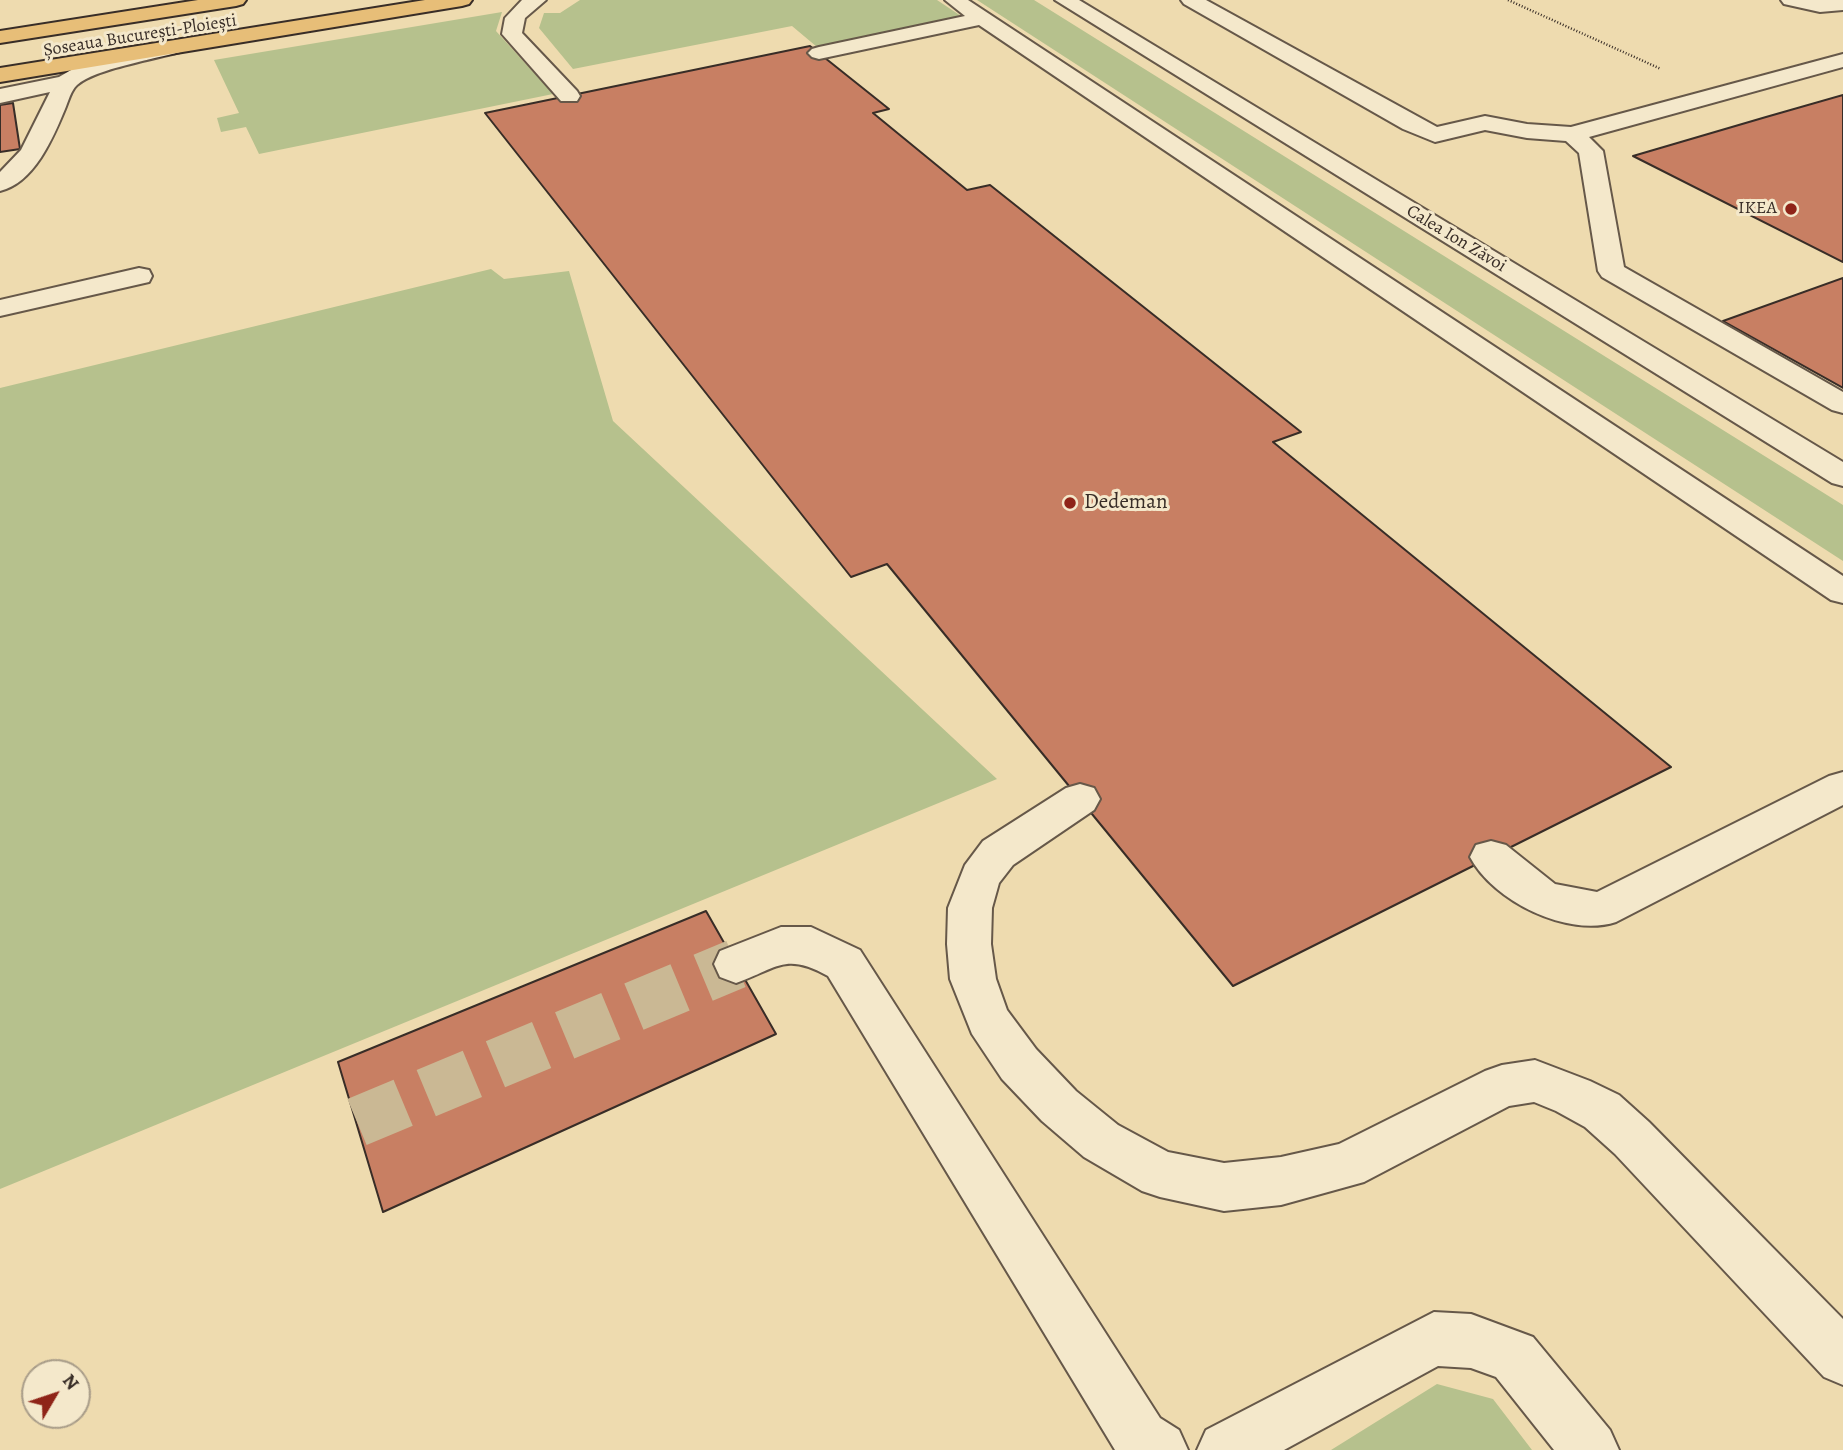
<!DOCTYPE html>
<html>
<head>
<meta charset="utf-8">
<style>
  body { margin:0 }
  #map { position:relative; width:1843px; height:1450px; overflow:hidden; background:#eedbaf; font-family:Alegreya,serif }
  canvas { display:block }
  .north { position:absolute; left:21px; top:1359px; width:70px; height:70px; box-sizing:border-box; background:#f4e8cb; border:2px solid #a99d89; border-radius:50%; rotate:51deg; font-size:19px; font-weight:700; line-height:28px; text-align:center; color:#382d27 }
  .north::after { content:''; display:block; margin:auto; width:24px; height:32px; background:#8f2418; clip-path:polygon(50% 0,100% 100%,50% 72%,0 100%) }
</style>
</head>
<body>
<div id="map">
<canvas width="1843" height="1450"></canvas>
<div class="north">N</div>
</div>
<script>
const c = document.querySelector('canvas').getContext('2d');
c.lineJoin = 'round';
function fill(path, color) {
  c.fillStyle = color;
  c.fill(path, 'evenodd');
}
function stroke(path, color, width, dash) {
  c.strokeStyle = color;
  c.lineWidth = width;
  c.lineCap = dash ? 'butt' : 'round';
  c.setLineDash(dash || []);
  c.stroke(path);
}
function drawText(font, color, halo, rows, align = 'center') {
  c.font = font + ' Alegreya,serif';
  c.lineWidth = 6;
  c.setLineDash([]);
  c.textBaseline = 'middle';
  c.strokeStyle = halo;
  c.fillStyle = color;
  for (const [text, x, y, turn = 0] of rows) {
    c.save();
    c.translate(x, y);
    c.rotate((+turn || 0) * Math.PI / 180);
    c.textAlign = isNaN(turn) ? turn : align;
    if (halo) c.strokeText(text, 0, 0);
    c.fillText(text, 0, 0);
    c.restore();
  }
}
const green = new Path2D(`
  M580,0h357l27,18 -147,29 -25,-21 -219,43 -34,-41 5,-15h16z
  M977,0h57l809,505v56z
  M502,12l-6,19 57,63 -294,60 -13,-27 -25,5 -4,-14 22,-5 -25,-53z
  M491,269l13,10 65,-8 44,150 384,358 -997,410v-801z
  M1437,1384l56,15 39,51h-201z`);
const building = new Path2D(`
  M810,46l79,63 -16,4 94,77 23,-5 311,247 -28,10 398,325 -438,219 -346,-422 -36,13 -366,-464z
  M1843,95v167l-210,-106 133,-39z
  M13,103l7,46 -20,3v-47z
  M1843,278v110l-120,-67z
  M706,911l70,123 -393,178 -45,-150z`);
const minorTunnel = new Path2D(`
  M357,1122l379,-158`);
const path = new Path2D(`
  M1508,0l153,69`);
const minor = new Path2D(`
  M522,0h24l-21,18 -3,15 55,58 3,5 -3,5h-16l-59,-67 3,-16z
  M945,0h23l875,576v27l-12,-3 -852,-575 -160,34 -7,-2 -4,-4 4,-4 7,-2 146,-31z
  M1055,0h24l764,462v24l-11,-3z
  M1181,0h25l231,127 48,-11 42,8 44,3 272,-73v13l-254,70 14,14 21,116 219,125v21l-11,-3 -230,-133 -4,-6 -19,-118 -13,-12 -39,-3 -42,-8 -50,12 -32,-13 -219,-125z
  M1781,0h62v10l-23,2 -36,-8z
  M173,42l7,2 4,4 -4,4c-25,7 -85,17 -103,33 -6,5 -9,17 -12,24 -12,29 -31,74 -65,82v-19l21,-22 29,-58 -50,11v-14l59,-12 19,-11z
  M139,268l10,2 3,6 -3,6 -149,34v-16z
  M1843,772v33l-227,117c-48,16 -123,-21 -146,-65l6,-12 15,-4 15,4 49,39 42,8 232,-116z
  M1080,784l14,4 6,11 -6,11 -81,55 -14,18 -7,25 -1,36 5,35 11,31 29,39 40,42 42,34 50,27 56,11 57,-6 58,-13 146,-73 17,-6 33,-5 55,21 29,14 30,27 194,197v66l-19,-8 -209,-223 -30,-27 -29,-16 -22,-9 -25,4 -145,76 -83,23 -57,6 -64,-14 -18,-6 -58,-34 -42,-36 -40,-42 -30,-45 -22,-55 -3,-35 1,-36 17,-43 18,-24 83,-53z
  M781,927h30l49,23 300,468 19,12 9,20h-73l-287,-474c-43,-24 -50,-8 -92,7l-16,-6 -6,-13 6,-13z
  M1434,1312l37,2 62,23 77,93 9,20h-65l-58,-73 -25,-9 -33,-2 -154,84h-87l9,-20z`);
const highway = new Path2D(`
  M198,0h48l-3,4 -7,2 -236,37v-12z
  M425,0h47l-3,4 -7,2 -462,76v-14z`);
const markers = [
  [1791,209,7,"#8f2418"],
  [1070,503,7,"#8f2418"]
];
const farStreetnames = [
  ["Șoseaua București-Ploiești",140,36,-9],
  ["Calea Ion Zăvoi",1456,239,31]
];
const farPoinames = [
  ["IKEA",1777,209]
];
const poiNames = [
  ["Dedeman",1084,503]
];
fill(green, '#b6c18d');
fill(building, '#c87f63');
stroke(building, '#382d27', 2);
stroke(minorTunnel, '#cab894', 50, [50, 25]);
stroke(minor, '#665849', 4);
stroke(highway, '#382d27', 4);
stroke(path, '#382d27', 2.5, [1, 2]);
fill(minor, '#f4e8cb');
fill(highway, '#e7be78');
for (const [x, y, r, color] of markers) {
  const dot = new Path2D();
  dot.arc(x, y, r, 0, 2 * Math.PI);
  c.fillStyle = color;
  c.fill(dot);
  stroke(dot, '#f4e8cb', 2.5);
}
drawText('18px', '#382d27', '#f4e8cb', farStreetnames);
drawText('18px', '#382d27', '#f4e8cb', farPoinames, 'right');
drawText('21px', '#382d27', '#f4e8cb', poiNames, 'left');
</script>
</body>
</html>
